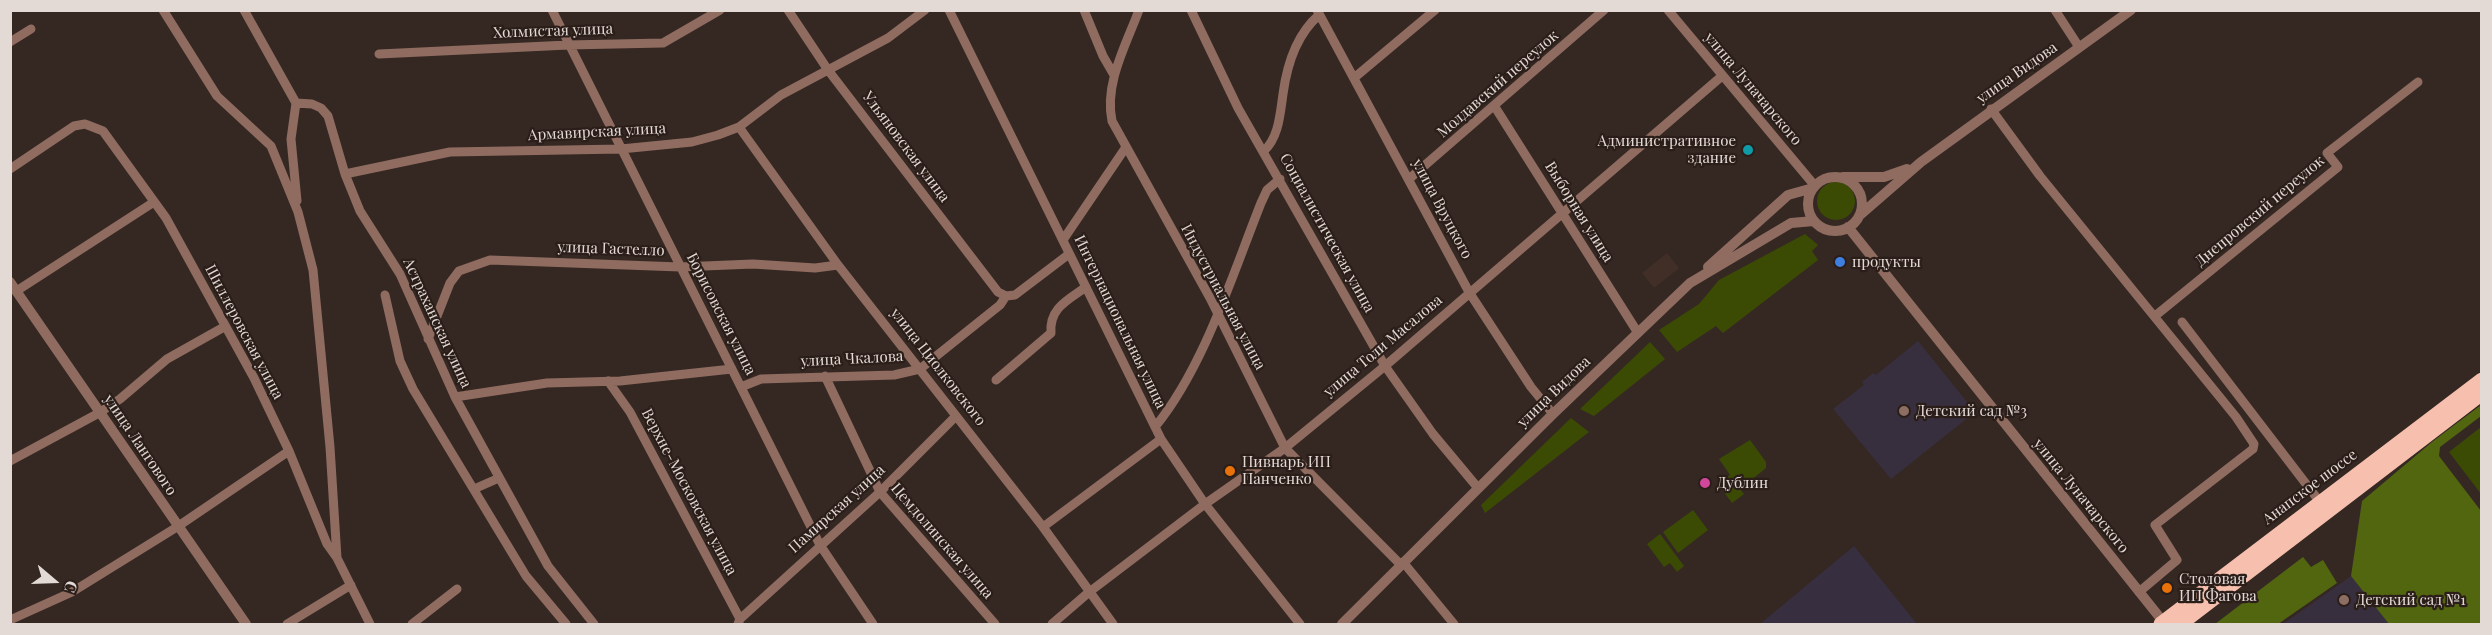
<!DOCTYPE html>
<html>
<head>
<meta charset="utf-8">
<style>
  body { margin:0 }
  #map { position:relative; width:2492px; height:635px; overflow:hidden; background:#352823; font-family:"Playfair Display",serif }
  canvas { display:block }
  .frame { position:absolute; inset:0; border:12px solid #e3dad6; pointer-events:none }
  .north { position:absolute; left:24px; top:551px; width:60px; height:60px; -webkit-text-stroke:4px #2b1e19; paint-order:stroke; rotate:109deg; font-size:16px; font-weight:700; line-height:24px; text-align:center; color:#e3dad6 }
  .north::after { content:''; display:block; margin:auto; width:21px; height:27px; background:#e3dad6; clip-path:polygon(50% 0,100% 100%,50% 72%,0 100%) }
</style>
</head>
<body>
<div id="map">
<canvas width="2492" height="635"></canvas>
<div class="frame"></div>
<div class="north">С</div>
</div>
<script>
const c = document.querySelector('canvas').getContext('2d');
c.lineJoin = 'round';
function fill(path, color) {
  c.fillStyle = color;
  c.fill(path, 'evenodd');
}
function stroke(path, color, width, dash) {
  c.strokeStyle = color;
  c.lineWidth = width;
  c.lineCap = dash ? 'butt' : 'round';
  c.setLineDash(dash || []);
  c.stroke(path);
}
function drawText(font, color, halo, rows, align = 'center') {
  c.font = font + ' "Playfair Display",serif';
  c.lineWidth = 4.5;
  c.setLineDash([]);
  c.textBaseline = 'middle';
  c.strokeStyle = halo;
  c.fillStyle = color;
  for (const [text, x, y, turn = 0] of rows) {
    c.save();
    c.translate(x, y);
    c.rotate((+turn || 0) * Math.PI / 180);
    c.textAlign = isNaN(turn) ? turn : align;
    if (halo) c.strokeText(text, 0, 0);
    c.fillText(text, 0, 0);
    c.restore();
  }
}
const built = new Path2D(`
  M1667,253l12,15 -25,20 -12,-15z`);
const industrial = new Path2D(`
  M1854,546l63,78h-157z`);
const education = new Path2D(`
  M1918,341l57,71 -84,67 -58,-70 31,-24 -2,-3 11,-9 3,2z
  M2351,576l38,48h-106z`);
const green = new Path2D(`
  M1817 201a19 19 0 1 1 38 0a19 19 0 1 1-38 0Z
  M1805,234l13,11 -6,6 6,9 -95,73 -7,-7 -39,26 -18,-22 40,-26 20,-24z
  M1650,342l15,17 -71,57 -14,-7z
  M1571,418l18,14 -104,81 -4,-8z
  M2481,427v67l-32,-42z
  M1750,440l16,22v6l-26,21 4,5 -12,9 -14,-19 12,-9 -11,-16z
  M1693,510l15,20 -30,23 -15,-21z
  M1660,534l24,32 -7,6 -7,-9 -6,4 -17,-23z`);
const forest = new Path2D(`
  M2481,405v11l-41,31 -1,9 42,55v113h-92l-38,-48 11,-75 70,-59z
  M2303,557l8,10 12,-7 14,23 -59,41h-63z`);
const minor = new Path2D(`
  M163,10l54,86 54,50 27,66 15,58 17,177 7,111
  M244,10l52,93 16,1 9,4 7,8 17,58 15,37 40,63 55,123 93,169 46,58
  M552,10l268,535 53,79
  M788,10l40,60 170,222 8,4
  M949,10l212,429 44,65 95,120
  M1084,10l19,46 11,19
  M1139,10c-13,35 -35,74 -27,111l98,177 75,150 115,116
  M1191,10l47,98 147,258 48,68 45,54
  M1317,10l152,282 62,95 22,27
  M1668,10l147,176
  M2055,10l24,37
  M10,42l21,-13
  M379,54l189,-9 95,-2 57,-33
  M1354,78l81,-68
  M296,103l-5,36 6,62
  M1495,107l143,226
  M1991,109l49,67 196,241 18,27 -1,5 -98,76 22,35 -38,32
  M739,127l99,138 205,262 70,97
  M1264,151c15,-14 16,-37 19,-57 4,-30 13,-59 36,-79
  M10,169l64,-43 11,-2 18,7 63,87 88,160 35,73 38,93 10,14 33,66
  M345,174l105,-22 171,-3 71,-7 26,-7 21,-8 42,-32 107,-57 37,-28
  M1409,179l195,-169
  M1063,240l63,-93
  M18,290l136,-88
  M385,295l15,66 13,28 113,187 40,48
  M2155,316l183,-149 -11,-14 91,-71
  M2182,322l141,184
  M428,339l22,-56 9,-12 31,-11 190,7 73,-3 62,4 23,-3
  M825,376l55,116 115,132
  M996,380l55,-47c-2,-25 17,-33 35,-46
  M608,381l22,31 110,207
  M741,387l20,-8 133,-4 26,-6 80,-64 6,-9 9,-1 54,-41
  M455,397l92,-14 73,-2 112,-12
  M1155,427c49,-60 77,-151 106,-224l6,-13 13,-11
  M10,461l89,-48 21,-14 47,-40 57,-32
  M474,489l25,-11
  M1043,527l118,-88
  M1403,562l51,62
  M10,620l62,-28 105,-65 112,-76
  M287,624l64,-39
  M412,624l45,-35
  M738,624l2,-5 140,-127 76,-76
  M1052,624l36,-31 117,-89 80,-56 100,-82 337,-290`);
const tertiary = new Path2D(`
  M1843,177h41l23,-8
  M1808 204a27 27 0 1 1 54 0a27 27 0 1 1-54 0Z
  M1860,215l61,-53 210,-152
  M1848,227l317,397
  M1708,267l80,-72 25,-7
  M10,282l236,342
  M1342,624l211,-210 137,-131 101,-60 23,-2`);
const trunk = new Path2D(`
  M2161,624l321,-244
  M2180,624l302,-231`);
const markers = [
  [1748,150,6,"#0f9aa8"],
  [1840,262,6,"#3f7fe0"],
  [1904,411,6,"#8d6e63"],
  [1230,471,6,"#e8710a"],
  [1705,483,6,"#d1479c"],
  [2167,588,6,"#e8710a"],
  [2344,600,6,"#8d6e63"]
];
const streetNames = [
  ["Холмистая улица",553,31,-2],
  ["улица Видова",2017,73,-35],
  ["Молдавский переулок",1498,84,-41],
  ["улица Луначарского",1753,89,50],
  ["Армавирская улица",597,132,-3],
  ["Ульяновская улица",906,147,53],
  ["улица Вруцкого",1442,209,62],
  ["Днепровский переулок",2260,211,-40],
  ["Выборная улица",1579,212,58],
  ["Социалистическая улица",1327,233,61],
  ["улица Гастелло",611,249,2],
  ["Индустриальная улица",1223,297,62],
  ["Борисовская улица",721,314,63],
  ["Интернациональная улица",1120,322,64],
  ["Астраханская улица",437,323,65],
  ["Шиллеровская улица",244,332,62],
  ["улица Толи Масалова",1383,346,-40],
  ["улица Чкалова",852,359,-3],
  ["улица Циолковского",938,367,52],
  ["улица Видова",1554,392,-44],
  ["улица Лангового",140,445,56],
  ["Анапское шоссе",2310,487,-37],
  ["Верхне-Московская улица",689,492,62],
  ["улица Луначарского",2081,496,51],
  ["Памирская улица",837,509,-42],
  ["Цемдолинская улица",942,541,49]
];
const poiNames = [
  ["Административное",1736,141,"right"],
  ["здание",1736,158,"right"],
  ["продукты",1852,262],
  ["Детский сад №3",1916,411],
  ["Пивнарь ИП",1242,462],
  ["Панченко",1242,479],
  ["Дублин",1717,483],
  ["Столовая",2179,579],
  ["ИП Фагова",2179,596],
  ["Детский сад №1",2356,600]
];
fill(built, '#412e26');
fill(industrial, '#372f3f');
fill(education, '#382f3e');
fill(green, '#3b4b04');
fill(forest, '#526610');
stroke(minor, '#906c60', 9);
stroke(tertiary, '#906c60', 10);
stroke(trunk, '#f7c0ae', 15);
for (const [x, y, r, color] of markers) {
  const dot = new Path2D();
  dot.arc(x, y, r, 0, 2 * Math.PI);
  c.fillStyle = color;
  c.fill(dot);
  stroke(dot, '#2b1e19', 2);
}
drawText('15px', '#e3dad6', '#2b1e19', streetNames);
drawText('15px', '#e3dad6', '#2b1e19', poiNames, 'left');
</script>
</body>
</html>
